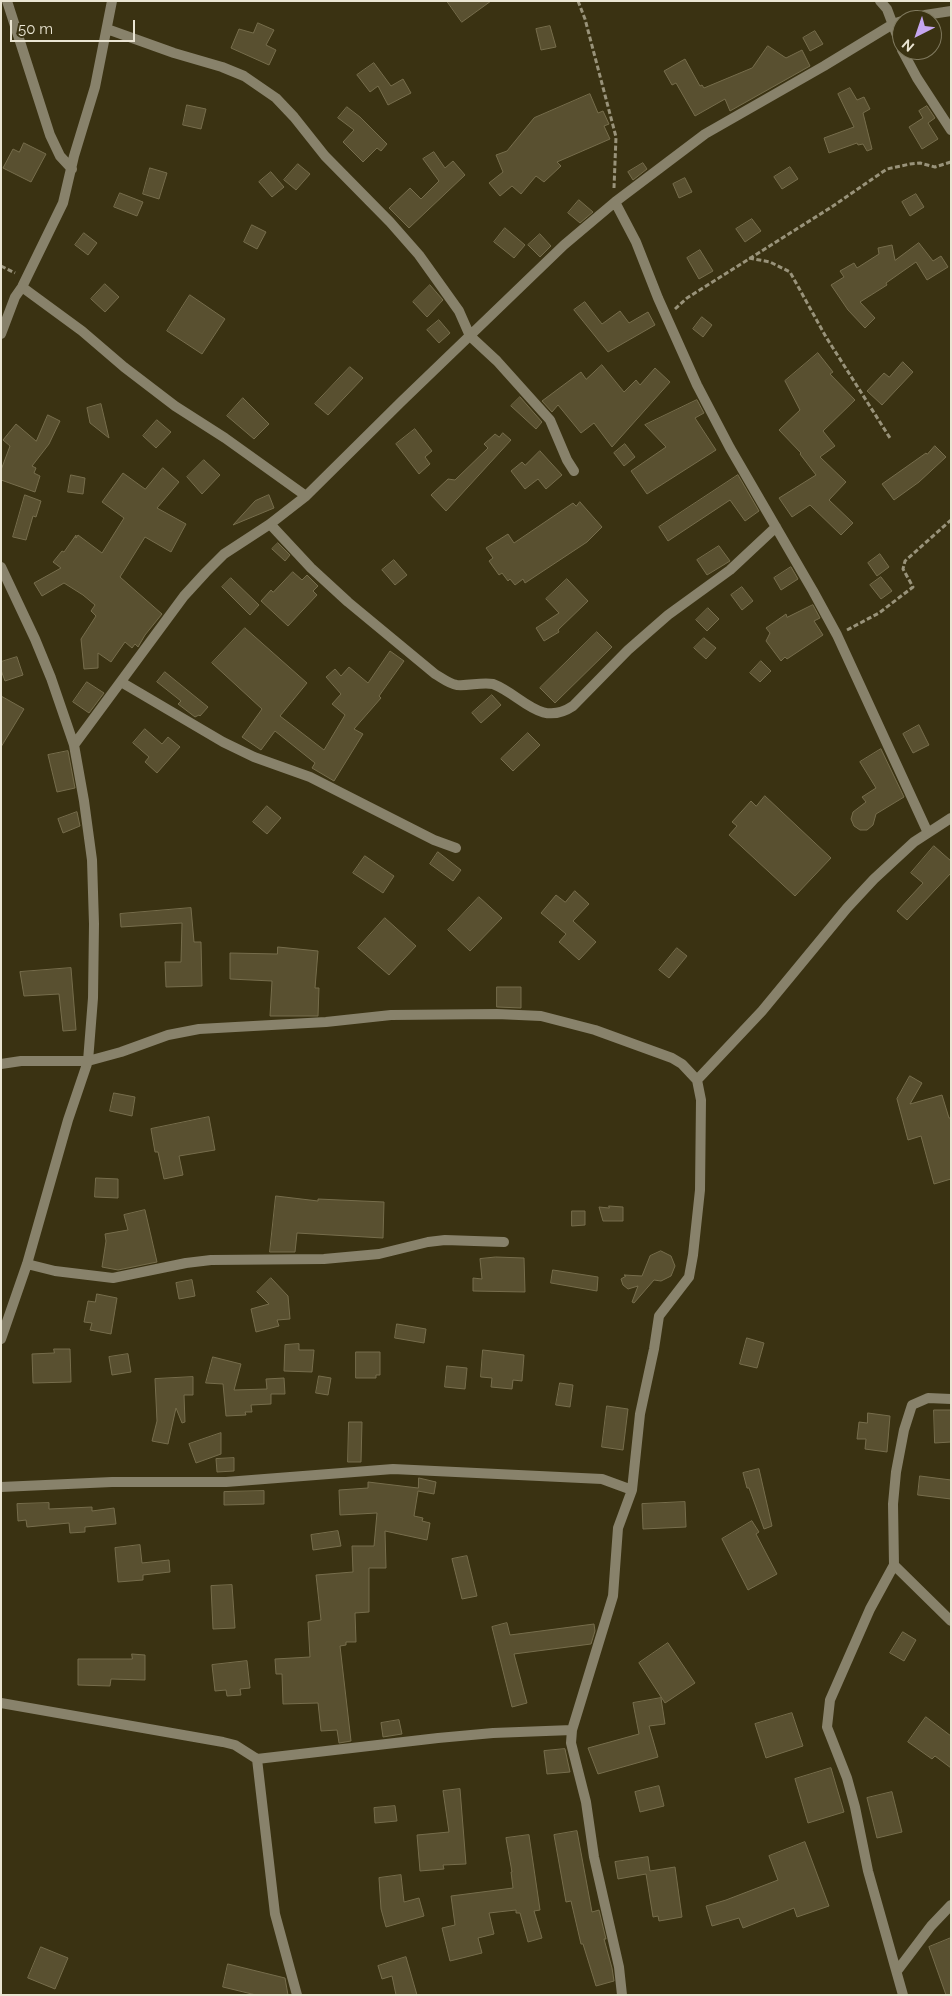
<!DOCTYPE html>
<html>
<head>
<meta charset="utf-8">
<style>
  body { margin:0 }
  #map { position:relative; width:952px; height:1996px; overflow:hidden; background:#3a3212; font-family:Raleway,sans-serif }
  canvas { display:block }
  .frame { position:absolute; inset:0; border:2px solid #eae5d3; pointer-events:none }
  .north { position:absolute; left:892px; top:10px; width:50px; height:50px; box-sizing:border-box; background:#3a3212; border:1px solid #807a5f; border-radius:50%; rotate:221deg; font-size:14px; font-weight:700; line-height:20px; text-align:center; color:#eae5d3 }
  .north::after { content:''; display:block; margin:auto; width:18px; height:22px; background:#c6a6f0; clip-path:polygon(50% 0,100% 100%,50% 72%,0 100%) }
  .scale { position:absolute; left:10px; top:20px; width:125px; height:22px; box-sizing:border-box; border:2px solid #eae5d3; border-top:0; padding-left:6px; font-size:15px; line-height:18px; white-space:nowrap; color:#eae5d3; -webkit-text-stroke:4px #3a3212; paint-order:stroke }
</style>
</head>
<body>
<div id="map">
<canvas width="952" height="1996"></canvas>
<div class="frame"></div>
<div class="north">N</div>
<div class="scale">50 m</div>
</div>
<script>
const c = document.querySelector('canvas').getContext('2d');
c.lineJoin = 'round';
function fill(path, color) {
  c.fillStyle = color;
  c.fill(path, 'evenodd');
}
function stroke(path, color, width, dash) {
  c.strokeStyle = color;
  c.lineWidth = width;
  c.lineCap = dash ? 'butt' : 'round';
  c.setLineDash(dash || []);
  c.stroke(path);
}
const building = new Path2D(`
  M447,1h44l-29,21z
  M258,23l16,7 -8,15 10,5 -7,15 -38,-17 8,-19 14,4z
  M550,26l6,21 -15,3 -5,-21z
  M815,31l8,13 -13,7 -7,-13z
  M768,46l18,12 16,-8 8,16 -80,45 -5,-12 -30,17 -19,-33 -4,2 -8,-14 21,-12 15,27 2,-1 2,3 48,-20z
  M374,63l17,23 12,-7 8,14 -23,12 -10,-19 -8,6 -13,-17z
  M850,88l7,12 7,-3 6,12 -7,4 9,36 -5,2 -4,-7 -5,1 -1,-2 -28,10 -5,-15 30,-11 -16,-33z
  M590,94l8,19 5,-2 6,13 -5,2 6,13 -53,23 4,4 -17,16 -8,-6 -15,18 -9,-8 -12,10 -11,-13 14,-11 -7,-17 11,-4 27,-33z
  M187,105l19,4 -5,20 -18,-4z
  M927,106l8,12 -7,5 10,16 -16,10 -13,-22 14,-9 -4,-7z
  M347,107l13,10 27,27 -6,7 -4,-3 -14,14 -20,-20 11,-12 -16,-12z
  M24,143l22,11 -15,28 -28,-14 10,-19 6,3z
  M434,152l11,16 8,-7 12,14 -56,53 -20,-20 21,-20 11,11 18,-18 -16,-22z
  M643,163l4,6 -14,11 -5,-8z
  M298,164l12,10 -14,16 -12,-10z
  M790,167l8,12 -16,10 -8,-12z
  M150,168l17,5 -8,26 -16,-5z
  M271,172l13,15 -12,10 -13,-15z
  M685,178l7,14 -13,6 -6,-14z
  M120,193l23,9 -6,14 -23,-9z
  M916,194l8,13 -14,9 -8,-14z
  M579,200l14,12 -13,11 -12,-10z
  M752,219l9,12 -16,11 -9,-13z
  M252,225l14,7 -9,17 -13,-7z
  M505,228l20,17 -11,13 -20,-16z
  M84,233l13,10 -9,12 -13,-10z
  M540,234l11,12 -11,11 -12,-12z
  M919,243l14,18 8,-5 7,11 -21,13 -11,-18 -30,21 1,2 -27,17 15,16 -10,10 -17,-18 -17,-25 13,-8 -4,-6 14,-8 3,5 22,-14 -1,-6 14,-3 3,15z
  M700,250l13,21 -14,8 -12,-21z
  M105,284l14,13 -14,15 -14,-13z
  M430,285l13,15 -16,17 -14,-15z
  M190,295l35,24 -23,35 -35,-23z
  M585,302l17,22 18,-13 9,12 19,-11 7,13 -47,27 -34,-42z
  M702,317l10,8 -9,12 -10,-8z
  M439,320l11,13 -11,10 -12,-13z
  M818,353l15,19 -3,2 25,26 -32,31 12,15 -15,11 26,25 -17,18 24,23 -12,12 -31,-30 -18,12 -13,-19 37,-23 -16,-21 1,-1 -22,-23 21,-20 -15,-29z
  M903,362l10,10 -31,33 -15,-14 17,-18 5,4z
  M602,365l22,27 12,-12 4,5 15,-17 15,14 -58,65 -18,-24 -13,10 -23,-28 -6,7 -10,-11 39,-29 5,7z
  M350,367l13,11 -35,37 -13,-11z
  M520,397l22,25 -6,7 -25,-23z
  M243,398l26,26 -15,15 -27,-23z
  M697,400l7,13 -9,5 21,32 -69,44 -16,-23 35,-24 -21,-22z
  M101,404l8,34 -19,-15 -3,-15z
  M48,415l12,6 -11,23 -17,22 4,2 -2,5 6,3 -5,16 -34,-12v-10l9,-24 -7,-6 13,-16 20,17z
  M157,420l14,12 -15,16 -13,-12z
  M415,429l17,22 -7,6 5,7 -11,10 -23,-30z
  M503,433l8,7 -65,71 -15,-16 17,-16 7,1 33,-32 -4,-4 11,-10 4,3z
  M625,444l10,13 -11,9 -10,-13z
  M935,446l11,11 -27,25 -25,18 -12,-16 44,-31 1,1z
  M540,451l22,24 -16,14 -8,-10 -13,10 -14,-18 11,-9 3,3z
  M204,460l16,15 -18,19 -15,-17z
  M163,468l16,14 -22,26 29,16 -15,28 -26,-15 -25,40 42,37 -17,21 -7,12 -3,-3 -3,4 -7,-6 -14,20 -13,-9v15l-14,1 -3,-30 15,-23 -5,-5 4,-6 -12,-10 -19,-12 -22,13 -8,-13 27,-15 -8,-6 9,-11 2,1 12,-17v3l2,-3 24,18 22,-35 -22,-16 21,-29 22,16z
  M71,475l14,3 -2,16 -15,-2z
  M738,475l21,36 -14,10 -15,-21 -62,41 -9,-14z
  M25,495l16,6 -5,16 -3,-1 -7,24 -13,-3z
  M269,495l5,13 -41,17 22,-24z
  M580,502l22,25 -15,15 -62,41 -2,-4 -8,6 -5,-6 -2,2 -6,-8 -3,2 -10,-14 4,-3 -7,-10 22,-14 6,9 59,-40 3,3z
  M278,543l12,12 -5,6 -13,-12z
  M719,546l11,15 -23,14 -10,-15z
  M880,554l9,13 -12,9 -9,-13z
  M394,560l13,15 -12,10 -13,-15z
  M791,567l7,12 -17,11 -7,-12z
  M293,572l9,8 5,-5 11,11 -5,5 4,4 -29,31 -27,-25 10,-11 2,2z
  M881,577l11,14 -11,8 -11,-14z
  M231,578l28,27 -9,10 -28,-28z
  M567,579l21,22 -30,29 1,2 -15,9 -8,-13 23,-15 -13,-14z
  M742,587l11,14 -11,9 -11,-15z
  M813,605l7,13 -6,3 9,14 -36,24 -2,-2 -4,4 -15,-20 4,-8 -4,-5 20,-14 1,3z
  M708,608l11,11 -12,12 -11,-11z
  M245,628l62,55 -27,33 44,34 21,-35 -13,-11 9,-10 -15,-17 9,-8 6,7 8,-9 19,16 22,-32 14,10 -25,35 2,2 -27,31 9,5 -29,47 -22,-13 3,-5 -40,-32 -14,19 -19,-13 20,-28 -50,-46z
  M597,632l15,15 -57,56 -15,-15z
  M704,638l12,10 -10,11 -12,-11z
  M17,657l6,18 -18,6 -4,-11v-8z
  M761,661l10,10 -11,11 -10,-9z
  M165,672l43,35 -8,9 -1,-1 -4,2 -17,-13 3,-3 -24,-19z
  M87,682l17,11 -15,20 -16,-11z
  M492,695l9,10 -20,18 -9,-10z
  M1,696l23,13 -23,38z
  M919,725l10,20 -16,8 -10,-19z
  M145,729l17,15 6,-7 12,10 -23,26 -12,-11 4,-5 -16,-14z
  M528,733l12,12 -27,26 -12,-12z
  M881,749l23,48 -28,17 -3,11 -6,5h-7l-6,-4 -3,-7 2,-7 13,-10 -4,-5 14,-9 -16,-26z
  M68,751l7,37 -18,4 -9,-37z
  M765,796l66,62 -36,38 -66,-61 8,-9 -5,-4 19,-21 5,5z
  M267,806l14,12 -14,16 -14,-12z
  M77,812l3,14 -17,7 -5,-14z
  M934,846l17,15v12l-44,47 -10,-9 26,-28 -12,-10z
  M438,852l23,18 -8,11 -23,-17z
  M365,856l29,20 -11,17 -30,-20z
  M575,891l14,13 -16,17 23,21 -17,18 -20,-18 7,-8 -25,-21 15,-18 9,7z
  M479,897l23,21 -32,33 -22,-21z
  M191,908l3,34h7l1,44 -36,1 -1,-25h16l1,-39 -61,4 -1,-13z
  M385,918l31,28 -27,29 -31,-27z
  M278,947l40,4 -3,37h4l-1,28h-48l2,-35 -42,-2v-26l47,1z
  M677,948l10,8 -18,22 -10,-8z
  M71,968l5,62 -13,1 -4,-37 -35,2 -4,-24z
  M497,987h24v21l-24,-1z
  M910,1076l12,7 -12,21 32,-9 7,23h2v61l-17,5 -13,-48 -13,4 -11,-41z
  M114,1093l21,4 -3,19 -22,-5z
  M209,1117l6,33 -36,6 4,19 -19,4 -6,-27h-3l-4,-23z
  M96,1178l22,1v19l-23,-1z
  M276,1196l42,5v-2l66,3 -1,36 -86,-5 -2,19h-25z
  M609,1206l14,1v14h-20l-4,-14 10,1z
  M145,1210l12,52 -39,8 -16,-3 4,-26 -1,-7 23,-4 -4,-15z
  M572,1211h13v14l-13,1z
  M661,1251l10,5 4,10 -4,10 -10,5 -7,-1 -20,23 -2,-1 6,-16 -10,3 -5,-4 -2,-6 5,-3 -2,-1 18,1 8,-20z
  M496,1257l28,1 1,34 -52,-1v-13l9,1 -2,-20z
  M553,1270l45,7 -1,14 -46,-8z
  M271,1278l17,18 2,23 -13,1 2,6 -23,6 -5,-23 18,-5 -12,-12z
  M192,1280l3,16 -16,3 -3,-16z
  M97,1294l20,4 -6,36 -21,-4 2,-7 -8,-1 4,-21 7,1z
  M397,1324l29,5 -2,14 -29,-5z
  M747,1338l17,5 -7,25 -17,-4z
  M299,1344v6h15l-2,22 -28,-1 1,-26z
  M54,1349h16l1,33 -38,1 -1,-29 22,-1z
  M483,1350l41,5 -2,26 -9,-1 -1,9 -21,-2 1,-9 -11,-1z
  M356,1352h24v23h-4v3h-20z
  M128,1354l3,18 -19,3 -3,-18z
  M213,1357l28,7 -7,26 33,-1 -1,-10 18,-1 1,16h-14v10l-20,1 1,7h-7l1,3 -20,1 -3,-32 -17,-1z
  M447,1366l20,2 -2,21 -20,-2z
  M319,1376l12,2 -3,17 -12,-2z
  M193,1377v18h-9l1,27 -3,1 -6,-15 -8,36 -16,-3 5,-20 -2,-42z
  M560,1383l13,2 -3,22 -14,-2z
  M607,1406l21,3 -5,41 -21,-3z
  M934,1410h17v32l-16,1z
  M868,1413l22,3 -3,36 -22,-3 1,-10h-9l2,-17 8,1z
  M349,1422h13l-1,40h-13z
  M221,1433v21l-25,9 -7,-19z
  M234,1458v13l-17,1 -1,-13z
  M759,1469l13,57 -8,3 -15,-41h-2l-4,-15z
  M920,1476l31,4v19l-33,-4z
  M419,1478l17,4 -2,12 -16,-3 -4,25 9,2 -1,3 8,2 -3,17 -42,-9 1,37h-17v44l-14,1 1,29h-10v3l-6,1 11,95 -12,2 -2,-13 -16,1 -3,-28 -35,1 -1,-30h-6l-1,-15 35,-2 -2,-35 13,-2 -5,-45 37,-3 -1,-26h22l3,-33 -37,2 -1,-25 29,-2v-6l50,6z
  M264,1491v13l-40,1v-13z
  M685,1502l1,25 -43,2 -1,-25z
  M49,1503v6l43,-2v4l22,-3 2,16 -31,3v5l-15,1 -1,-10 -42,4 -1,-7 -8,1 -1,-17z
  M752,1521l7,11 -3,2 21,40 -29,16 -26,-51z
  M338,1531l3,15 -28,4 -2,-15z
  M140,1545l2,18 27,-3 1,12 -27,3v5l-25,2 -3,-34z
  M467,1556l10,40 -15,3 -10,-40z
  M232,1585l3,43 -22,1 -2,-43z
  M507,1623l3,12 84,-11 1,7 -4,13 -77,10 13,49 -15,4 -20,-80z
  M903,1632l13,8 -12,21 -14,-8z
  M668,1643l27,40 -30,20 -26,-40z
  M132,1654l13,1v25l-34,-1 -1,7 -32,-1v-26h54z
  M247,1661l3,27 -10,1 1,6 -14,1 -1,-6 -11,1 -3,-26z
  M661,1698l4,26 -16,2 9,31 -60,17 -10,-26 51,-14 -6,-31z
  M792,1713l11,33 -37,12 -11,-34z
  M926,1717l25,19v32l-16,-12 -3,3 -24,-17z
  M399,1720l3,14 -19,3 -2,-14z
  M565,1749l5,23 -23,2 -3,-23z
  M831,1768l13,44 -36,11 -13,-44z
  M659,1786l5,20 -24,6 -5,-20z
  M460,1789l6,75 -23,1 1,4 -24,2 -3,-36 32,-3 -6,-41z
  M892,1792l10,40 -25,6 -10,-40z
  M395,1806l2,15 -22,2 -1,-15z
  M577,1831l15,81 7,-2 7,29h-2l8,29 2,13 -18,5 -13,-42h-2l-10,-43 -5,1 -12,-67z
  M529,1835l11,75 -6,1 8,27 -14,4 -8,-29h-4v-3l-27,3 5,21 -16,4 4,15 -32,8 -8,-33 13,-3 -4,-29 62,-8 -2,-16h1l-6,-34z
  M805,1842l24,64 -32,11 -3,-9 -51,20 -4,-10 -27,8 -6,-20 20,-6 52,-20 -9,-24z
  M648,1857l2,14 25,-4 7,50 -23,4 -1,-5 -5,1 -7,-43 -28,5 -3,-17z
  M401,1875l3,27 15,-4 5,18 -38,11 -5,-18 -2,-31z
  M951,1938v57h-5l-17,-48z
  M41,1947l27,11 -13,31 -27,-11z
  M406,1957l11,38h-21l-4,-19 -10,3 -4,-13z
  M228,1964l57,14 3,17h-32l-33,-8z`);
const path = new Path2D(`
  M578,1l7,18 31,118 -2,51
  M749,258l21,4 20,10 36,65 64,101
  M1,266l14,7
  M675,309l12,-11 143,-90 57,-39 23,-5 10,-1 15,4 16,-5
  M847,630l32,-17 34,-26 -10,-18 2,-8 46,-41`);
const street = new Path2D(`
  M7,1l43,134 10,21 12,13
  M880,1l7,8 15,40
  M907,20l18,-5 26,-4
  M107,29l67,24 48,14 22,9 32,22 18,19 31,39 65,66 29,33 40,56 11,25 27,25 53,59 17,40 7,11
  M902,50l15,28 34,52
  M615,202l21,40 22,56 39,87 33,63 83,143 24,44 91,198
  M22,287l60,44 42,36 51,39 50,32 81,58
  M1,334l14,-37 7,-10 41,-84 11,-47 21,-69 17,-86
  M270,524l41,44 37,34 87,72c7,4 14,10 22,11 12,1 24,-3 36,-1 29,11 47,44 80,22l55,-56 40,-35 62,-45 46,-43
  M1,567l34,72 16,39 23,67 10,56 8,59 2,64 -1,74 -5,63 -20,59 -41,144 -26,75
  M121,682l102,60 31,15 56,20 124,63 22,8
  M74,745l110,-149 22,-24 18,-18 46,-30 36,-28 96,-95 162,-156 51,-43 90,-68 119,-68 69,-42 9,-3
  M1,1064l20,-3h67l33,-9 47,-17 31,-6 127,-7 65,-7 106,-1 44,2 54,14 77,28 10,6 15,16
  M27,1264l28,7 58,7 73,-15 25,-3 113,-1 55,-5 49,-12 17,-2 59,2
  M1,1487l111,-5h114l167,-13 209,10 30,11
  M894,1565l57,56
  M1,1703l222,39 12,3 22,14 181,-21 55,-5 79,-3
  M257,1759l18,155 22,81
  M897,1971l34,-45 20,-21
  M622,1995l-3,-28 -25,-110 -8,-55 -15,-59 1,-13 41,-134 5,-68 14,-38 8,-76 14,-65 5,-33 30,-39 4,-22 7,-65 1,-90 -4,-20 65,-69 85,-103 27,-29 40,-37 37,-24
  M903,1995l-35,-124 -13,-64 -8,-29 -20,-51 3,-27 40,-91 24,-44 -1,-61 3,-32 8,-42 8,-25 16,-7 23,1`);
fill(building, '#595030');
stroke(building, '#766d4c', 1);
stroke(path, '#99937a', 3, [5, 2.5]);
stroke(street, '#88826b', 10);
</script>
</body>
</html>
